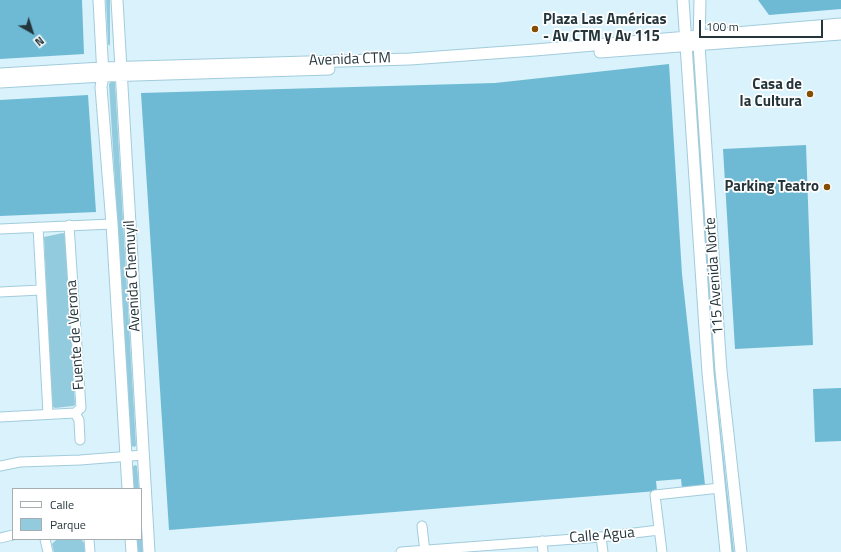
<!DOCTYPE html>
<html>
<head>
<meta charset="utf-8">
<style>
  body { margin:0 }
  #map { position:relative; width:841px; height:552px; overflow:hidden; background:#d9f2fb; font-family:"Titillium Web",sans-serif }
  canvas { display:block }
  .legend { position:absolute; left:12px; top:488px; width:130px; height:52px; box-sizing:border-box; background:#fff; border:1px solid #a7aeb1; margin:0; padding:5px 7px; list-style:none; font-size:12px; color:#24353b }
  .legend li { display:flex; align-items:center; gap:8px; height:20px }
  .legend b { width:20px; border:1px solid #a7aeb1 }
  .north { position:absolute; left:12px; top:12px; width:40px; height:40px; -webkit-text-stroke:3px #fff; paint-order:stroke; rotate:141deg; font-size:11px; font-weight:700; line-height:16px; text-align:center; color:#24353b }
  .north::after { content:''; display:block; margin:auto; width:14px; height:18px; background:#24353b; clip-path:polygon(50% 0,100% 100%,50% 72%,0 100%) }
  .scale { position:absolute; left:699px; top:20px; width:124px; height:18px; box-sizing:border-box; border:2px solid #24353b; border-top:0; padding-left:5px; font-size:12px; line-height:14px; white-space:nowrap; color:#24353b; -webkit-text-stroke:3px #fff; paint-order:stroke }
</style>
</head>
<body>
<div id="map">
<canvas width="841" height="552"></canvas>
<ul class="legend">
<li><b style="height:5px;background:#fff"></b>Calle</li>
<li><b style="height:11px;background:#93cbde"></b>Parque</li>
</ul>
<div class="north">N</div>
<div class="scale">100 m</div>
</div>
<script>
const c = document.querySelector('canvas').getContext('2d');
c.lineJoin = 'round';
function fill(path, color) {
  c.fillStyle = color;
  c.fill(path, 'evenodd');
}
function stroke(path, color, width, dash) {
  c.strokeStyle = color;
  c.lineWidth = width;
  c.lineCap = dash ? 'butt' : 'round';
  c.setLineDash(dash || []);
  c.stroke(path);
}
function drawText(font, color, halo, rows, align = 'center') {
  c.font = font + ' "Titillium Web",sans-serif';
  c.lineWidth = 3.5;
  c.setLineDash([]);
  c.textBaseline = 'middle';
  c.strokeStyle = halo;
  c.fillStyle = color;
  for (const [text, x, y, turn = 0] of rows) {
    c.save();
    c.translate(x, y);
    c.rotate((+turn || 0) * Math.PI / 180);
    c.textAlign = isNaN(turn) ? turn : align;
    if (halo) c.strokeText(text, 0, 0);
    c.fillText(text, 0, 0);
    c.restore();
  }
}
const green = new Path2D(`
  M106,0h4v46l-2,-2z
  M693,51l23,337 18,164h-2l-22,-211z
  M111,82h4l21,363 -1,2 -4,-1 -22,-362z
  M63,233l3,2 9,170 -2,1 -18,2 -3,-2 -8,-169z
  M135,465l2,1 2,23h-5l-2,-22z
  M141,522l2,30h-6v-13h4z
  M57,539h24l3,4 1,9h-31l-2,-8z`);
const forest = new Path2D(`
  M0,0h82l2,54 -84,5z
  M758,0h83v9l-72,6z
  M669,64l13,210 23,211 -23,3 -1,-9 -25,2 1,10 -488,39 -28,-437 354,-10z
  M88,95l8,117 -96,4v-116z
  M806,145l7,200 -78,4 -12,-200z
  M841,388v53l-26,1 -2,-53z`);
const minor = new Path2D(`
  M69,225l12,183 -6,5
  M38,227l10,187
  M0,229l112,-5
  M0,292l41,-2
  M75,413l4,7 1,20
  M0,417l75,-4
  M0,466l20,-4 60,-2 64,-5
  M422,526l3,26
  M601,537l2,15
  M0,538l13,-3
  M45,539l3,13
  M89,539l1,13
  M542,541l1,11
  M401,552l200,-15 58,-7
  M662,552l-7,-57 65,-7`);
const major = new Path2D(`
  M99,0l4,76 -2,11 11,137 16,265
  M117,0l32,552
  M683,0l25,373 18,179
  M700,0l-1,45 22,326 20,181
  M600,52l241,-18
  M0,74l102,-6 308,-9 125,-9 306,-26
  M0,82l103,-6 226,-7
  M131,539l1,13`);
const markers = [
  [535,29,4,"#854d00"],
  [810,94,4,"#854d00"],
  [827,187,4,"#854d00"]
];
const poiNames = [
  ["Plaza Las Américas",543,20,"left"],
  ["- Av CTM y Av 115",543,37,"left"],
  ["Casa de",802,85],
  ["la Cultura",802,102],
  ["Parking Teatro",819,187]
];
const streetNames = [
  ["Avenida CTM",350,60,-2],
  ["Avenida Chemuyil",133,276,-93],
  ["115 Avenida Norte",715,276,-94],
  ["Fuente de Verona",76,335,-94],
  ["Calle Agua",602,536,-5]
];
fill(green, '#93cbde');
fill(forest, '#6ebad4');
stroke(minor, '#a2ccdc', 11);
stroke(major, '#a2ccdc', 13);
stroke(minor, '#fff', 9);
stroke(major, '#fff', 11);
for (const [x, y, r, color] of markers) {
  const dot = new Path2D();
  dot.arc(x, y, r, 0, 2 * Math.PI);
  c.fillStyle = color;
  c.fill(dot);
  stroke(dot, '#fff', 1.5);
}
drawText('bold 15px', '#24353b', '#fff', poiNames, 'right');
drawText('15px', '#24353b', '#fff', streetNames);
</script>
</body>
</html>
